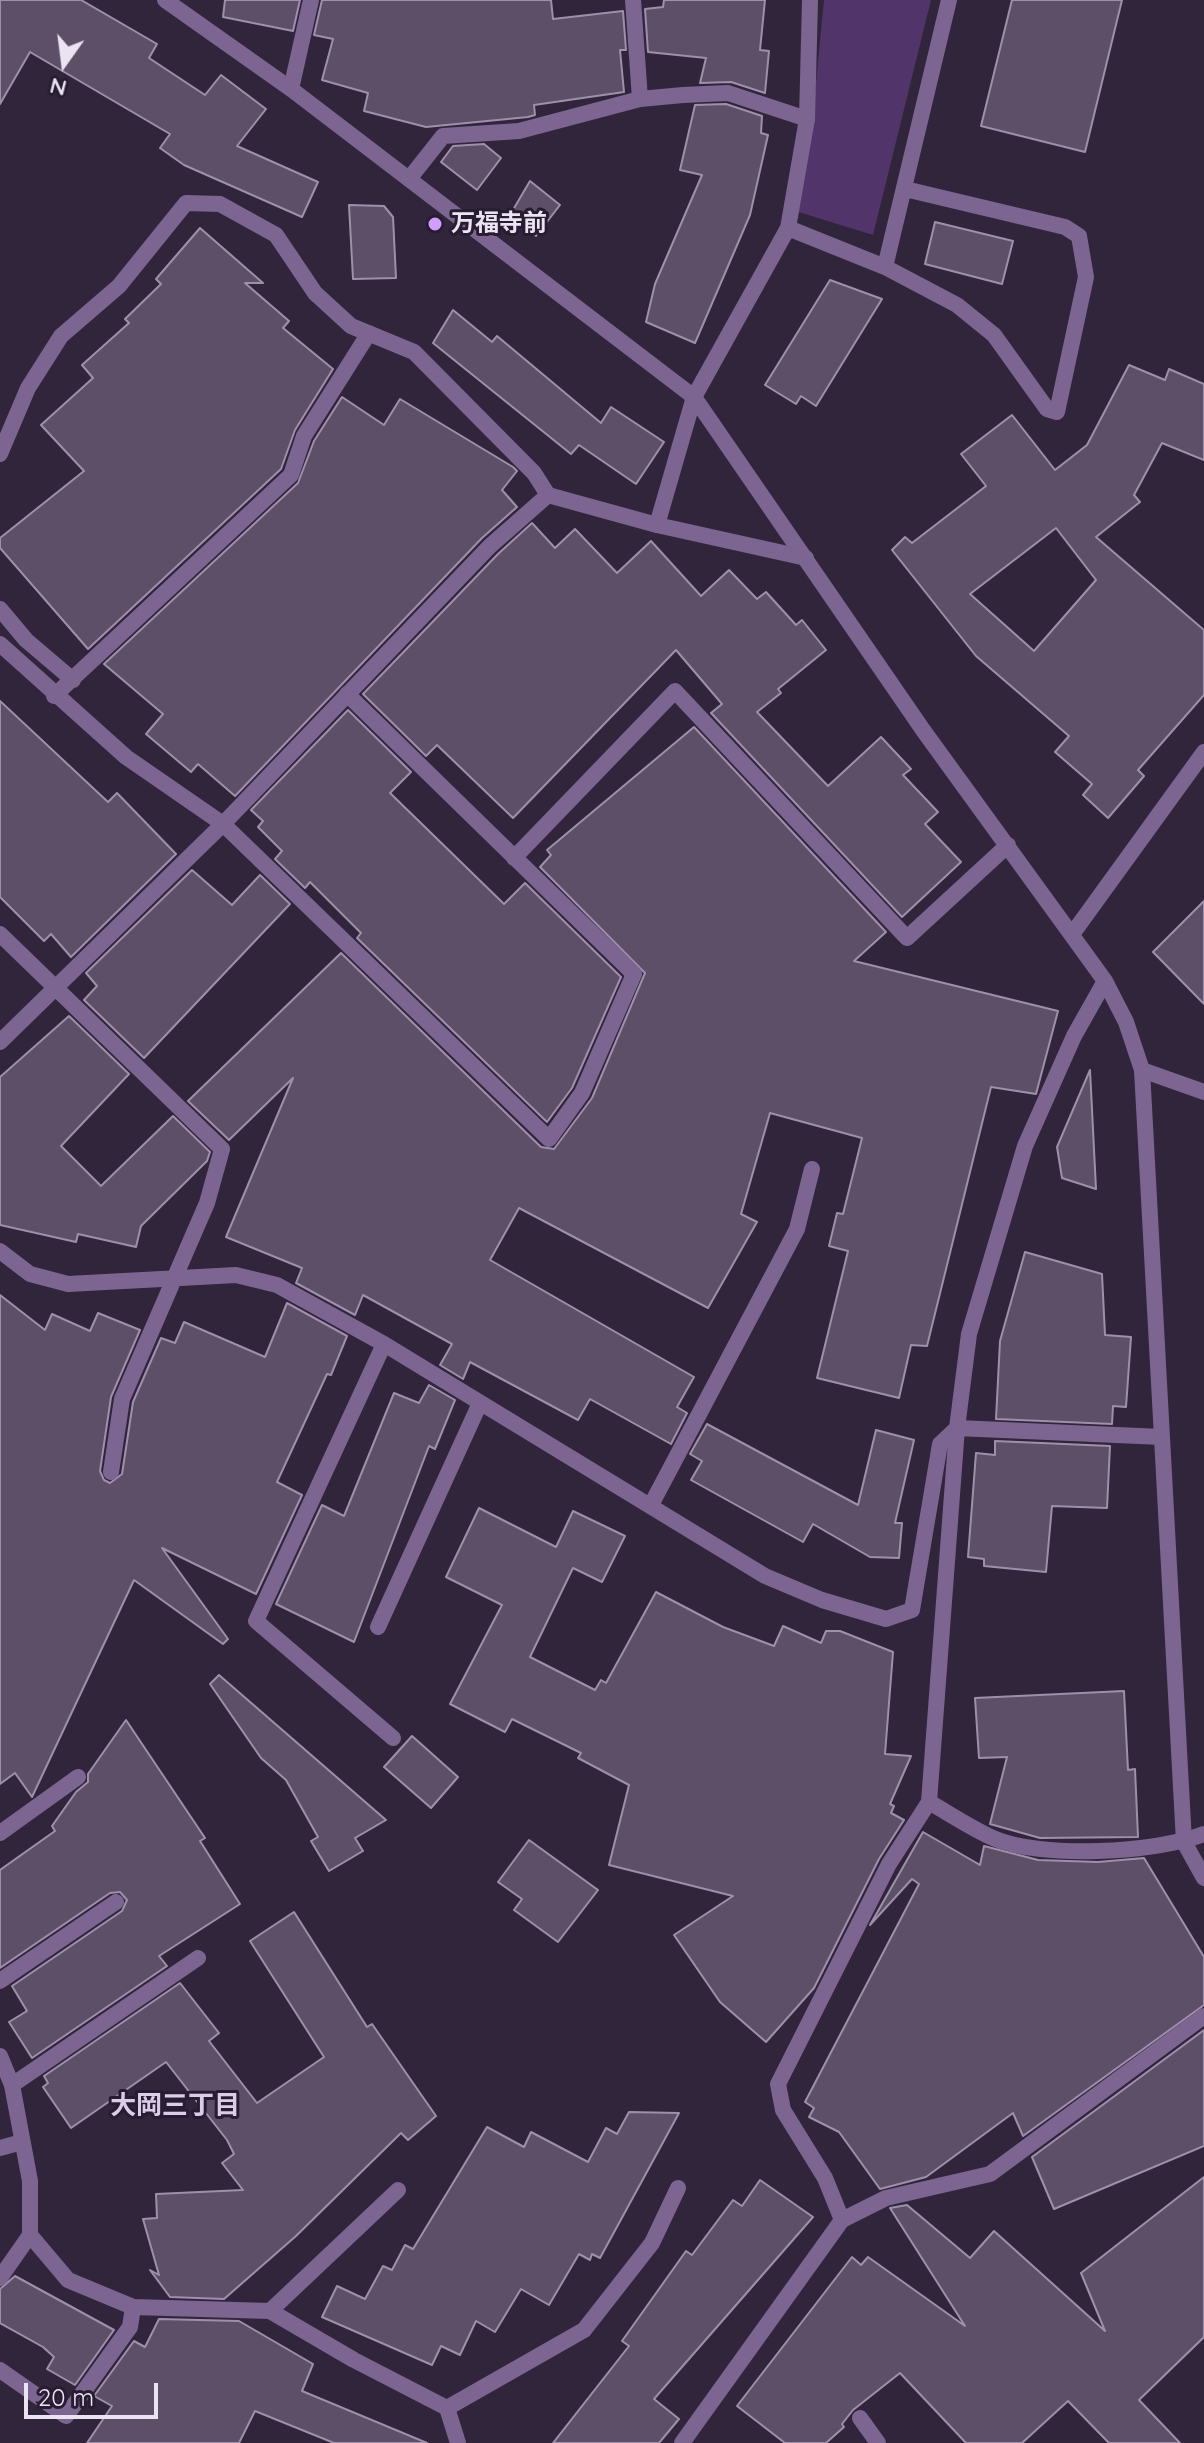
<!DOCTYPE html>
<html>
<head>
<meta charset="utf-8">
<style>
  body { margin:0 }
  #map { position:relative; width:1204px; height:2443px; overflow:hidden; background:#31253b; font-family:Quicksand,sans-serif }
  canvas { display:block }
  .north { position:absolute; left:24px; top:24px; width:80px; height:80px; -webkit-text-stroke:6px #271c31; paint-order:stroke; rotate:194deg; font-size:22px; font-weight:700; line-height:32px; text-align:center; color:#eae3f1 }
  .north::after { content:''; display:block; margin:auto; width:28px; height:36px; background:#eae3f1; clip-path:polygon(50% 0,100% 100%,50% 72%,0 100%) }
  .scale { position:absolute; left:24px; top:2383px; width:134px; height:36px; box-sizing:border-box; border:4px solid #eae3f1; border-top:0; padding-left:10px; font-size:24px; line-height:28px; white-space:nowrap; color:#eae3f1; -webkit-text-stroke:6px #271c31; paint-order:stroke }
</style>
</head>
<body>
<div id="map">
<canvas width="1204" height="2443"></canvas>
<div class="north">N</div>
<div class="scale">20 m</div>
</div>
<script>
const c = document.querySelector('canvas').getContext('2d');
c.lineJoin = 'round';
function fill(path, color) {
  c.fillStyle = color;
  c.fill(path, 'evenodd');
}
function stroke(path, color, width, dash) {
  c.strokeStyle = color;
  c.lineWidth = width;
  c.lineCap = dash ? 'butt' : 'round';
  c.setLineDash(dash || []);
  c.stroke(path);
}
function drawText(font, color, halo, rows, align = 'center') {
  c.font = font + ' Quicksand,"Noto Sans JP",sans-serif';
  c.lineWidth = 6;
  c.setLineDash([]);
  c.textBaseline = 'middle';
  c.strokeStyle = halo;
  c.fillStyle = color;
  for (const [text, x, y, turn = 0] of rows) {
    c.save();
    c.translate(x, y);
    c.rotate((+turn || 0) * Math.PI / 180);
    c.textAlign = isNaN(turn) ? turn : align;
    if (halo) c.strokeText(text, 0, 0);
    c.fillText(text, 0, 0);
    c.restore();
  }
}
const green = new Path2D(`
  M824,0h107l-58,235 -81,-25 21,-96z`);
const building = new Path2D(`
  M0,0h81l76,44 -8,14 56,37 16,-20 45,34 -29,37 81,36 -16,35 -118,-52 -24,-17 10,-14 -140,-82 -30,52z
  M225,0h75l-7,31 -70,-14z
  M322,0h229l2,19 70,-8 3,39h-6l4,42 -90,13 1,10 -7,2 -102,10 -62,-16 4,-18 -46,-13 11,-41 -19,-4z
  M664,0h101l-5,50 9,1 -4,42 -34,-11 -31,1 6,-25 -58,-6 -3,-43 18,-2z
  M1012,0h110l-37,152 -104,-26z
  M726,104l36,12 -1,17 7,2 -18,80 -55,128 -49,-21 9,-38 47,-109 -22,-5 15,-65z
  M484,144l17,14 -24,32 -36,-28 12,-16z
  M530,181l30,24 -24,31 -26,-21z
  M349,205l35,1 9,11 3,61 -43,1z
  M935,222l78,19 -11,43 -77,-20z
  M200,228l63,55h-18l44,38 -6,7 50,41 -38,61 -14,39 -193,180 -88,-101v-10l84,-67 -43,-46 52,-47 -11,-13 47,-42 -4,-4 36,-35 -5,-5z
  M830,280l52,19 -66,107 -15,-10 -5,8 -31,-19z
  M453,310l39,32 5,-6 104,87 10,-16 53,35 -28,42 -57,-39 -8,9 -138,-111z
  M1129,365l36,15 4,-11 35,15v76l-42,-17 -28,52 6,7 -44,35 108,93v65l-66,75 6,6 -36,42 -25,-23 9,-11 -37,-32 14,-16 -93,-80 -84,-106 13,-13 7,6 74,-57 -25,-32 51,-39 43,55 32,-25zM1056,528l40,52 -62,71 -64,-57z
  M342,397l42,28 16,-26 113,68 4,4 -15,19 15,17 -35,31 -247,258 -37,-32 -7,8 -45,-38 17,-20 -59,-50 194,-181 16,-42z
  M532,523l23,25 20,-19 42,44 34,-32 50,55 28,-26 28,29 9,-7 30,33 6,-5 24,30 -48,39 3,4 -24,19 71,74 53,-49 30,32 -8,6 35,37 -13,12 36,38 -59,55 -191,-204 11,-9 -46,-54 -163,168 -76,-73 -11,11 -63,-62 135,-140z
  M0,701l108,101 9,-9 59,61 -105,103 -20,-23 -7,7 -44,-44z
  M348,710l63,62 -21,21 114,111 21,-21 96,94 -49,111 -25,34 -190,-184 4,-5 -51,-51 -5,6 -30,-29 7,-8 -24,-24 5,-6 -12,-11z
  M694,727l192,205 -32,29 204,50 -22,83 -45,-7 -64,259 -16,-1 -12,53 -82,-20 31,-127 -19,-5 8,-33 6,1 19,-76 -92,-25 -29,101 16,8 -49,86 -189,-100 -29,52 204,117 -17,30 10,6 -16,31 -81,-45 -12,21 -108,-58 -7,17 -23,-14 12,-21 -89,-49 -8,20 -59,-32 6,-15 -76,-31 67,-159 -64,62 -41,-39 153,-148 200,194 13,2 38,-51 53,-125 -105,-106 11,-12 -4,-5z
  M192,870l40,35 28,-30 30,29 -146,154 -60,-58 13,-14 -11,-13z
  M1204,901v103l-51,-52z
  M69,1016l60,58 -68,72 40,40 72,-70 37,36 -3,9 -66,65 -5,21 -58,-13 -2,8 -76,-17v-148z
  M1090,1070l6,119 -34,-11 -5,-31z
  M1025,1252l77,22 3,61 26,2 -5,70 -13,-1 -1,18 -116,-5 4,-78z
  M0,1295l45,35 7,-16 38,17 8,-18 42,17 -29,67 -11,74 4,9 6,3 12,-9 11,-72 28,-64 14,5 9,-21 81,35 22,-54 60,33 -16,39 -4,-1 -50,108 25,13 -46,99 -94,-46 66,91 -5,5 -89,-64 -102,217 -17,-24 -15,11z
  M429,1385l26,15 -20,49 -6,-3 -75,196 -78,-38 46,-99 22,11 50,-123 25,10z
  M707,1424l151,81 18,-75 38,10 -19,83h7l-3,35 -29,-1 -57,-33 -10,18 -112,-62 11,-19 -12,-7z
  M995,1441l115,5 -3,62 -55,-2 -6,66 -62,-6v-7l-16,-2 8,-104 19,2z
  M479,1508l77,39 17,-36 52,25 -23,46 -29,-14 -43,89 65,33 6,-10 5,3 50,-91 67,35 51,19 9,-20 38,17 5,-12h14l53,21 -8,102 26,2 -21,48 4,2 -3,7 13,7 -25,39 -65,129 -48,54 -46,-40 -46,-67 59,-39 -124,-31 20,-80 -51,-27 3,-5 -69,-34 -7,13 -55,-28 52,-99 -56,-28z
  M219,1675l167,145 -31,18 8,13 -34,20 -18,-30 7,-4 -32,-57 -25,-22 -51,-74z
  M1124,1691l4,79 7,-1 3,68 -98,1 -50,-14 17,-67 -28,1 -4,-60z
  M126,1720l79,118 -5,3 40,63 -81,52 8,10 -135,92 -23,-36 18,-11 -15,-25 110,-75 5,-11 -7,-8 -10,1 -110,75v-98l55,-39 -3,-5 24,-34 12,-10v-8z
  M412,1736l46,41 -27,31 -47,-41z
  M923,1832l57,33 4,-19 54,14 60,2 46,-4 60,99v48l-181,131 -10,-23 -87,64 -46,12 -41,-57 -30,-15 5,-9 -9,-6 114,-218 -7,-5 -42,46z
  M529,1840l69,50 -40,52 -44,-32 8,-11 -24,-17z
  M294,1912l73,115 5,-3 64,92 -28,24 -7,-7 -105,103 -72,63 -54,-2 -20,-27 9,5 -16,-56 14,-1 -1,-24 87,-4 -21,-27 12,-9 -7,-14 -61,-78 -95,66 -28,-41 5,-4 -4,-7 136,-93 39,50 -10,8 48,62 67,-46 -74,-116z
  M1204,2030v116l-150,63 -22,-52z
  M629,2112l50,1 -79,145 -8,-4 -2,6 -11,-6 -30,51 -28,-16 -26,43 -19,-11 -16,34 -19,-9 -9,19 -110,-48 15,-31 28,13 18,-33 9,4 13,-25 8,4 74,-122 37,20 7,-15 57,30 18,-34 11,6z
  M1204,2177v160l-65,63 41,43h-71l-41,-42 -46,42h-56l-66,-70 -47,37 -11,14 2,3 -18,16h-41l-48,-37 115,-149 9,8 7,-8 97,69 -75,-118 17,-3 63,53 24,-27 111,100 -24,-58z
  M760,2180l53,37 -159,182 25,20 -20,24h-106l76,-97 -7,-5 64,-90 6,4 41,-55 9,6z
  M15,2276l99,54 -39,55 -28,-16 7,-12 -11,-10 -43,-24v-34z
  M159,2319l80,2 74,43 -11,27 125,52h-93l-79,-32 -16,32h-152l25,-37 -18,-10 40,-55 11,6z`);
const service = new Path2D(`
  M633,0l7,99
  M409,179l34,-43 76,-5 121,-32 43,-4 45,-2 79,26
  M0,454l28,-66 33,-52 58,-50 67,-83 34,1 56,31 39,58 36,33 63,26 120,121 14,22
  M0,609l26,31 47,40
  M54,696l237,-221 13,-39 65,-103
  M1142,1070l62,22
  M929,1802c21,12 42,26 64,36 47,21 163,15 211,-4
  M0,1833l78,-56
  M0,1981l116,-79
  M12,2085l186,-127
  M0,2148l22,-6
  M842,2220l44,-22 104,-24 214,-158
  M270,2311l128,-121
  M860,2418l18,25`);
const minor = new Path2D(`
  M165,0l126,89 403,308 229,333 182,251 21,41 16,48 42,772 20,36
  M291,89l20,-89
  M788,228l97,39 64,-267
  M885,267l72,38 37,30 53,74 10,3 29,-135 -7,-41 -14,-9 -160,-38
  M657,525l37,-128 94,-169 19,-109 3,-119
  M0,644l126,113 97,67 326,315 33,-46 52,-119 -287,-280
  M514,858l161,-167 232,247 101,-93
  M1073,933l131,-181
  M0,934l222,215 -15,54 -85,196 -11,73
  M0,1042l223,-218 267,-278 58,-51 109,30 149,33
  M0,1251l30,23 38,10 168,-9 41,10 107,59 381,232 57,24 64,19 26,-9 28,-166 17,-16 205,9
  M384,1344l-128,277 137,117
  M651,1505l146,-276 15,-60
  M378,1627l102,-224
  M0,2056l12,29 18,96v54l38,45 65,27 137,4 84,49 93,48 11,35
  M0,2278l30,-43
  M0,2370l66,46 64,-89 3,-20
  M447,2408l137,-78 68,-87 26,-55
  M682,2443l160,-223 -17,-42 -42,-68 -5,-26 111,-220 40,-62 28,-374 12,-94 56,-188 49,-110 31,-55`);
const markers = [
  [435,224,8,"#d19dfe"]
];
const poiNames = [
  ["万福寺前",451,224]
];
const neighbourhoodNames = [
  ["大岡三丁目",175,2106]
];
fill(green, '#513469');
fill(building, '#5c4f67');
stroke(building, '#9e90ab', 2);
stroke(service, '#7d6592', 16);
stroke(minor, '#7d6592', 16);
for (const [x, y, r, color] of markers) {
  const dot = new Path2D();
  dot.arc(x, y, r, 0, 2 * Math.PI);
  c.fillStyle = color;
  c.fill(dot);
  stroke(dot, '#271c31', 3);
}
drawText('bold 24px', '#eae3f1', '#271c31', poiNames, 'left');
drawText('bold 26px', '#dbcce9', '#271c31', neighbourhoodNames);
</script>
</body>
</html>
